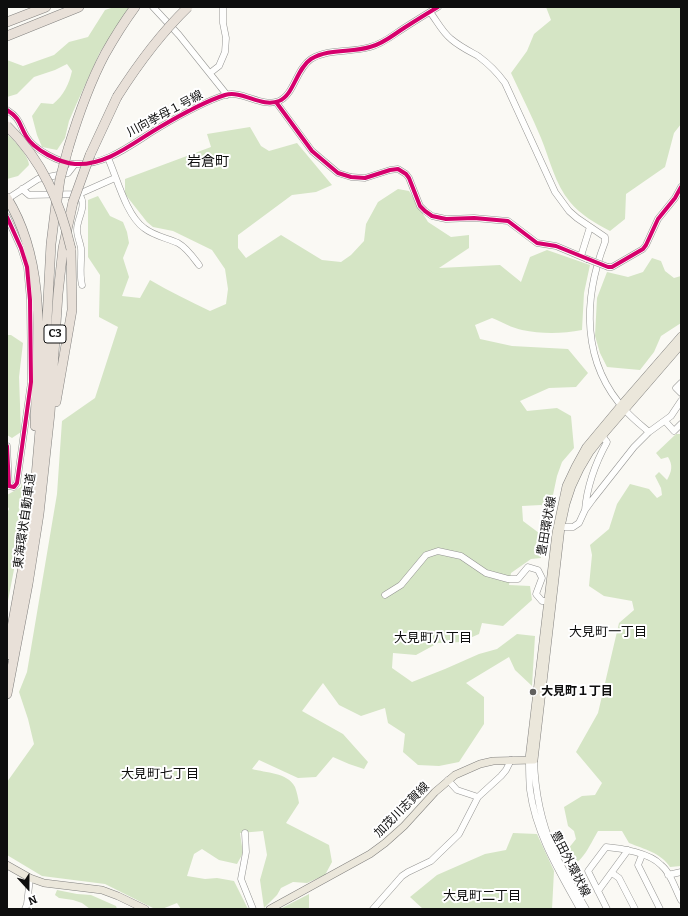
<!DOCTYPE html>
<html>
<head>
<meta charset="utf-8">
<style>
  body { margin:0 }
  #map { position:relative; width:688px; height:916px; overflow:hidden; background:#faf9f4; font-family:Bitter,serif }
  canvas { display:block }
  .frame { position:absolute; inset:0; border:8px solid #0e0e0e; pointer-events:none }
  .north { position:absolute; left:8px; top:868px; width:40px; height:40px; -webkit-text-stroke:3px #fff; paint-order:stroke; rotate:159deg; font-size:11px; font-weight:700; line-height:16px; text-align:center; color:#0e0e0e }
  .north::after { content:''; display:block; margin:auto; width:14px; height:18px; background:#0e0e0e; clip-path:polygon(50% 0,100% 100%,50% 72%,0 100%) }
</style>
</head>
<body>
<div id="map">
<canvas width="688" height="916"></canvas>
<div class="frame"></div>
<div class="north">N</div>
</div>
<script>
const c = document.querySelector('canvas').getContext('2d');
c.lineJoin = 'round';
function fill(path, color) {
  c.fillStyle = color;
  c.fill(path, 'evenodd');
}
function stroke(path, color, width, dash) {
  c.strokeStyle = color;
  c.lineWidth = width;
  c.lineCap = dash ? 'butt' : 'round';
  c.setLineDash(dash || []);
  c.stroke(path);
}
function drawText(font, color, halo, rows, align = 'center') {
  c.font = font + ' Bitter,"Noto Sans JP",serif';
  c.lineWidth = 4;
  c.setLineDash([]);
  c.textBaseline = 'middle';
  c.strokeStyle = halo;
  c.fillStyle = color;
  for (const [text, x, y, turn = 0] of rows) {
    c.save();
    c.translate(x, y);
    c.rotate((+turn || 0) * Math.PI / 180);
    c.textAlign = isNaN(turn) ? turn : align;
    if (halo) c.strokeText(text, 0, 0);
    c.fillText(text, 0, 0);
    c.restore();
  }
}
const forest = new Path2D(`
  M114,7h14l1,3 -29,42 -24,53 -7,16 -4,17 -8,12 -15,-3 -5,-12 -5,-19 9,-13 12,1c11,-9 16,-20 19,-33l-5,-7 -12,6 -21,7 -17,17 -10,3v-37l16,6 31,-11 15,-13 19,-5 17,-27z
  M546,7h135v117l-7,9 -9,34 -39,27 -1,25 -15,12c-15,-8 -29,-16 -40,-29 -15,-18 -20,-42 -29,-64 -9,-22 -20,-43 -30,-65l16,-22 7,-17 17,-14z
  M250,127l11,19 8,5 28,-8 35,42 -16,7 -24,3 -54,40v13l8,10 35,-23 41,25 19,2 10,-7 13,-14 2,-17 12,-22 20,-13 11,2 19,31 23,15 18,-2v13l-30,20 61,-3 21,17 9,-25 17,-7 43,15 -6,28 -2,37c-20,4 -41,4 -60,0 -10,-2 -20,-8 -30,-12l-17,7 5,14 32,7 56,3 20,24 -12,14 -27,1 -29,13 7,10 30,-3 14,8 3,32 -12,14 -5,14 -7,33 -9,-4 -19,1 1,15 16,12 2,25 -10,1 -20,14 -2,12 21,1 2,14 -29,26 -21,-3 -3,11 -18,8 -23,1 -22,12 -23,-2 -1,15 20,14 33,-13 34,-15 18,-5 20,-15 18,2 -3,50 -17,-16 -6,-13 -43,26 18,14v27l-25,38 -20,4 -21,-1 -15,-13 2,-18 -17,-11 -3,-15 -24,8 -22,-11 -16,-22 -21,28 41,23 25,28 -4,7 -15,-5 -16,-7 -17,20 -18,1 -39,-18 -7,9c14,4 35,3 43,18 2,5 3,11 4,16l-13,20 43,22 3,17 -7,13 -18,8 -14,-1 -12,6 -4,7 -13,13 -4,-28 7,-25 -4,-24 -23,2 3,20 -6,11 -18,-4 -17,-11 -8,5 -7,22 18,3 12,-1 17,3 14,28h-67l-4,-6 -15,6h-7l-50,-25 -63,-8 -35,-21v-73l27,-38 -6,-25 -9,-27 8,-20 30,-178 5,-73 33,-23 23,-71 -19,-10 1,-42 -12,-18v-57l10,-4 12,20 13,6 4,10 2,11 -6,15 6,19 -7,19 18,2 10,-18c20,12 40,21 60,31l16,-7 2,-15 -3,-20 -13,-19 -39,-19 -20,-4 -6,-5 -22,-28v-15l86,-32 -4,-13z
  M7,134c7,6 22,22 22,31l-11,11 -11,3z
  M652,258l9,3 4,10 9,7 7,-2v47l-20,13 -7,16 -14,18 -33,-3 -7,-14 -5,-17 2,-38 10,-26 21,5 15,-5z
  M7,335h4l12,8 -4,34 2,55 -9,6 -5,-3z
  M676,434h5v432l-11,1c-9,-14 -26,-18 -41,-24l-7,-12h-24c-6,10 -15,31 -26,34l-8,-11 12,-15 -2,-8 -6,-5 -4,-19 18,-11 13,-1 7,-12 -26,-31 22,-39 21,-90 15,-13 -2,-9 -28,-5 -15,-10 3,-31 -2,-10 19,-16 8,-25 13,-20 19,5 8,9 5,-3 -1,-7 -6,-12 4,-4 8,8c5,-9 6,-15 1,-23l-7,2 -5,-6z
  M24,473h7l-10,60 -14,73v-93l2,-4 -2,-4v-10l14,-8z
  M513,833l24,1 17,37 -2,38h-129l-13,-12 27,-22 48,-21 21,-4z
  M57,890l20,4 14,1 25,11 1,3h-27l-8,-6 -9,-3 -14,-2 -4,-3z
  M309,894v15h-29z`);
const minor = new Path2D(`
  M153,7l26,28 48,60
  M430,12c7,9 12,20 21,27 8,7 18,12 27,17 11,8 19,16 27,27l50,109 14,19 8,7 28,19v5c-22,57 -24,121 21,169 7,8 15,14 23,21
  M210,73l9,-7 6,-14 1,-14 -3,-15v-16
  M276,102l36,49 26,22 13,4 14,1 25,-8 8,-1 8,5 3,4 11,28 5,5 7,5 14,3 28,-1 34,3 29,22 19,3 31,13
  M7,110c14,9 12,14 19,26 8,14 34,27 49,28 32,2 59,-22 85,-37 17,-10 46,-26 65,-32 18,-5 36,13 54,6 15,-6 17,-32 32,-42 18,-11 40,-6 59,-12 13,-3 23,-12 34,-19 11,-7 22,-14 34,-21
  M108,158c9,20 18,57 36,70 10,8 23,10 34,15 9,5 15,14 21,22
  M22,189l7,6 50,-1 36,-16
  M79,194c9,12 -2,23 -2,36 0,6 3,12 4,18 1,12 -2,25 1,37
  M12,196l26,-17 30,-6 7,-9
  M7,217l14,31 6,19 3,33 1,82 -14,101 -3,4 -5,-1 -2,-40
  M581,256l9,-29
  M608,267h4l31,-18 3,-4 12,-26 17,-21 6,-11
  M681,383l-5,5 5,5
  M665,421l9,10 7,-7
  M585,510c2,-23 11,-48 22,-68l-5,-6
  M561,527h12l6,-4 6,-13 8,-11 41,-52 15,-15 22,-16 10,-15
  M385,595l16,-10 25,-30 12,-4 23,5 25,17 22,6h10l10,-12 10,3 4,8 -6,16 6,7h9
  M529,759c0,10 0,21 1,31 6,44 29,81 50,119
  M534,760c1,30 7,61 19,89 9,21 22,40 33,60
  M448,780l9,10 21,7
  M245,833l1,19 -5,27 12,30
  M642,855l-4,10 22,44
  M612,873l7,5 16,31
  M668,875l13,-3
  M598,891l30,-41
  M25,909l2,-5 3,-26
  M373,909l29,-33 6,-4 23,-11 28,-27 19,-37 23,-21 5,-6 5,-10
  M607,909l-19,-38 18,-24c15,1 44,6 55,18 10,8 14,24 20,35`);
const major = new Path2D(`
  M529,759l27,-226 10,-47 9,-19 11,-20 35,-42 60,-69
  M7,865l23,13 14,5 58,7 16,6 27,13
  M270,909l100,-55 15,-11 19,-17 31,-34 20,-17 25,-11 13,-3 41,-1 27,-233 5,-23 6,-18 8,-17 10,-17 15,-19 76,-88`);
const highway = new Path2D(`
  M7,22l39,-15
  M7,36l72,-29
  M68,149c10,-33 21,-65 37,-95 9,-16 19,-32 30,-47
  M90,155l27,-58
  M7,198c42,68 30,152 28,228
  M56,402l16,-92 -1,-61
  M7,655l26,-144 10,-115 8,-152 5,-40
  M7,694l21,-110 11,-70 11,-101 8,-119 5,-46 10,-46`);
const minorBridge = new Path2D(`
  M587,259l21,8`);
const highwayBridge = new Path2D(`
  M117,97c21,-33 43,-63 71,-90
  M7,126c36,35 53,76 64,123
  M57,200l3,-21 8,-30
  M73,202l17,-47`);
const cycleway = new Path2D(`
  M276,102l36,49 26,22 13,4 14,1 25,-8 8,-1 8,5 3,4 11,28 5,5 7,5 14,3 28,-1 34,3 29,22 19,3 52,21h4l31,-18 3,-4 12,-26 17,-21 6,-11
  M7,110c14,9 12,14 19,26 8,14 34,27 49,28 32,2 59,-22 85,-37 17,-10 46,-26 65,-32 18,-5 36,13 54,6 15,-6 17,-32 32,-42 18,-11 40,-6 59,-12 13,-3 23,-12 34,-19 11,-7 22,-14 34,-21
  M7,217l14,31 6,19 3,33 1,82 -14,101 -3,4 -5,-1 -2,-40`);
const markers = [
  [533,692,4,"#61605e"]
];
const shields = [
  [55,334,22]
];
const shieldNames = [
  ["C3",55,334]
];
const streetNames = [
  ["川向挙母１号線",165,114,-28],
  ["東海環状自動車道",25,521,-82],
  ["豊田環状線",547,526,-80],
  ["加茂川志賀線",402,810,-45],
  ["豊田外環状線",570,864,63]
];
const poiNames = [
  ["大見町１丁目",541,692]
];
const neighbourhoodNames = [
  ["大見町一丁目",608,632],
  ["大見町八丁目",433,638],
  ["大見町七丁目",160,774],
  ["大見町二丁目",482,896]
];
const quarterNames = [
  ["岩倉町",208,162]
];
fill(forest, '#d5e5c5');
stroke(minor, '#949492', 7);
stroke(major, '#82817f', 8);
stroke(highway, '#82817f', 10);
stroke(minor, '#fefefd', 6);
stroke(major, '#ebe7db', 7);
stroke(highway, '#e8e0d8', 9);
stroke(minorBridge, '#949492', 7, []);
stroke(highwayBridge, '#82817f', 10, []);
stroke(minorBridge, '#fefefd', 6);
stroke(highwayBridge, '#e8e0d8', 9);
stroke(cycleway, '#d6006c', 4);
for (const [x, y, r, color] of markers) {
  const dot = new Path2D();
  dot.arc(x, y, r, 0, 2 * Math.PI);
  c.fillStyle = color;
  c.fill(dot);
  stroke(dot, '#fff', 1.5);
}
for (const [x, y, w] of shields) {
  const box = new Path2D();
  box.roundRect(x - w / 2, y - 9, w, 18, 3);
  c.fillStyle = '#fff';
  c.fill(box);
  stroke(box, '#0e0e0e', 1);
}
drawText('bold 11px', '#0e0e0e', null, shieldNames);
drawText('12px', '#0e0e0e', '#fff', streetNames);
drawText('bold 12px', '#0e0e0e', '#fff', poiNames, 'left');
drawText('13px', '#0e0e0e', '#fff', neighbourhoodNames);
drawText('14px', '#0e0e0e', '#fff', quarterNames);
</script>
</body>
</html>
